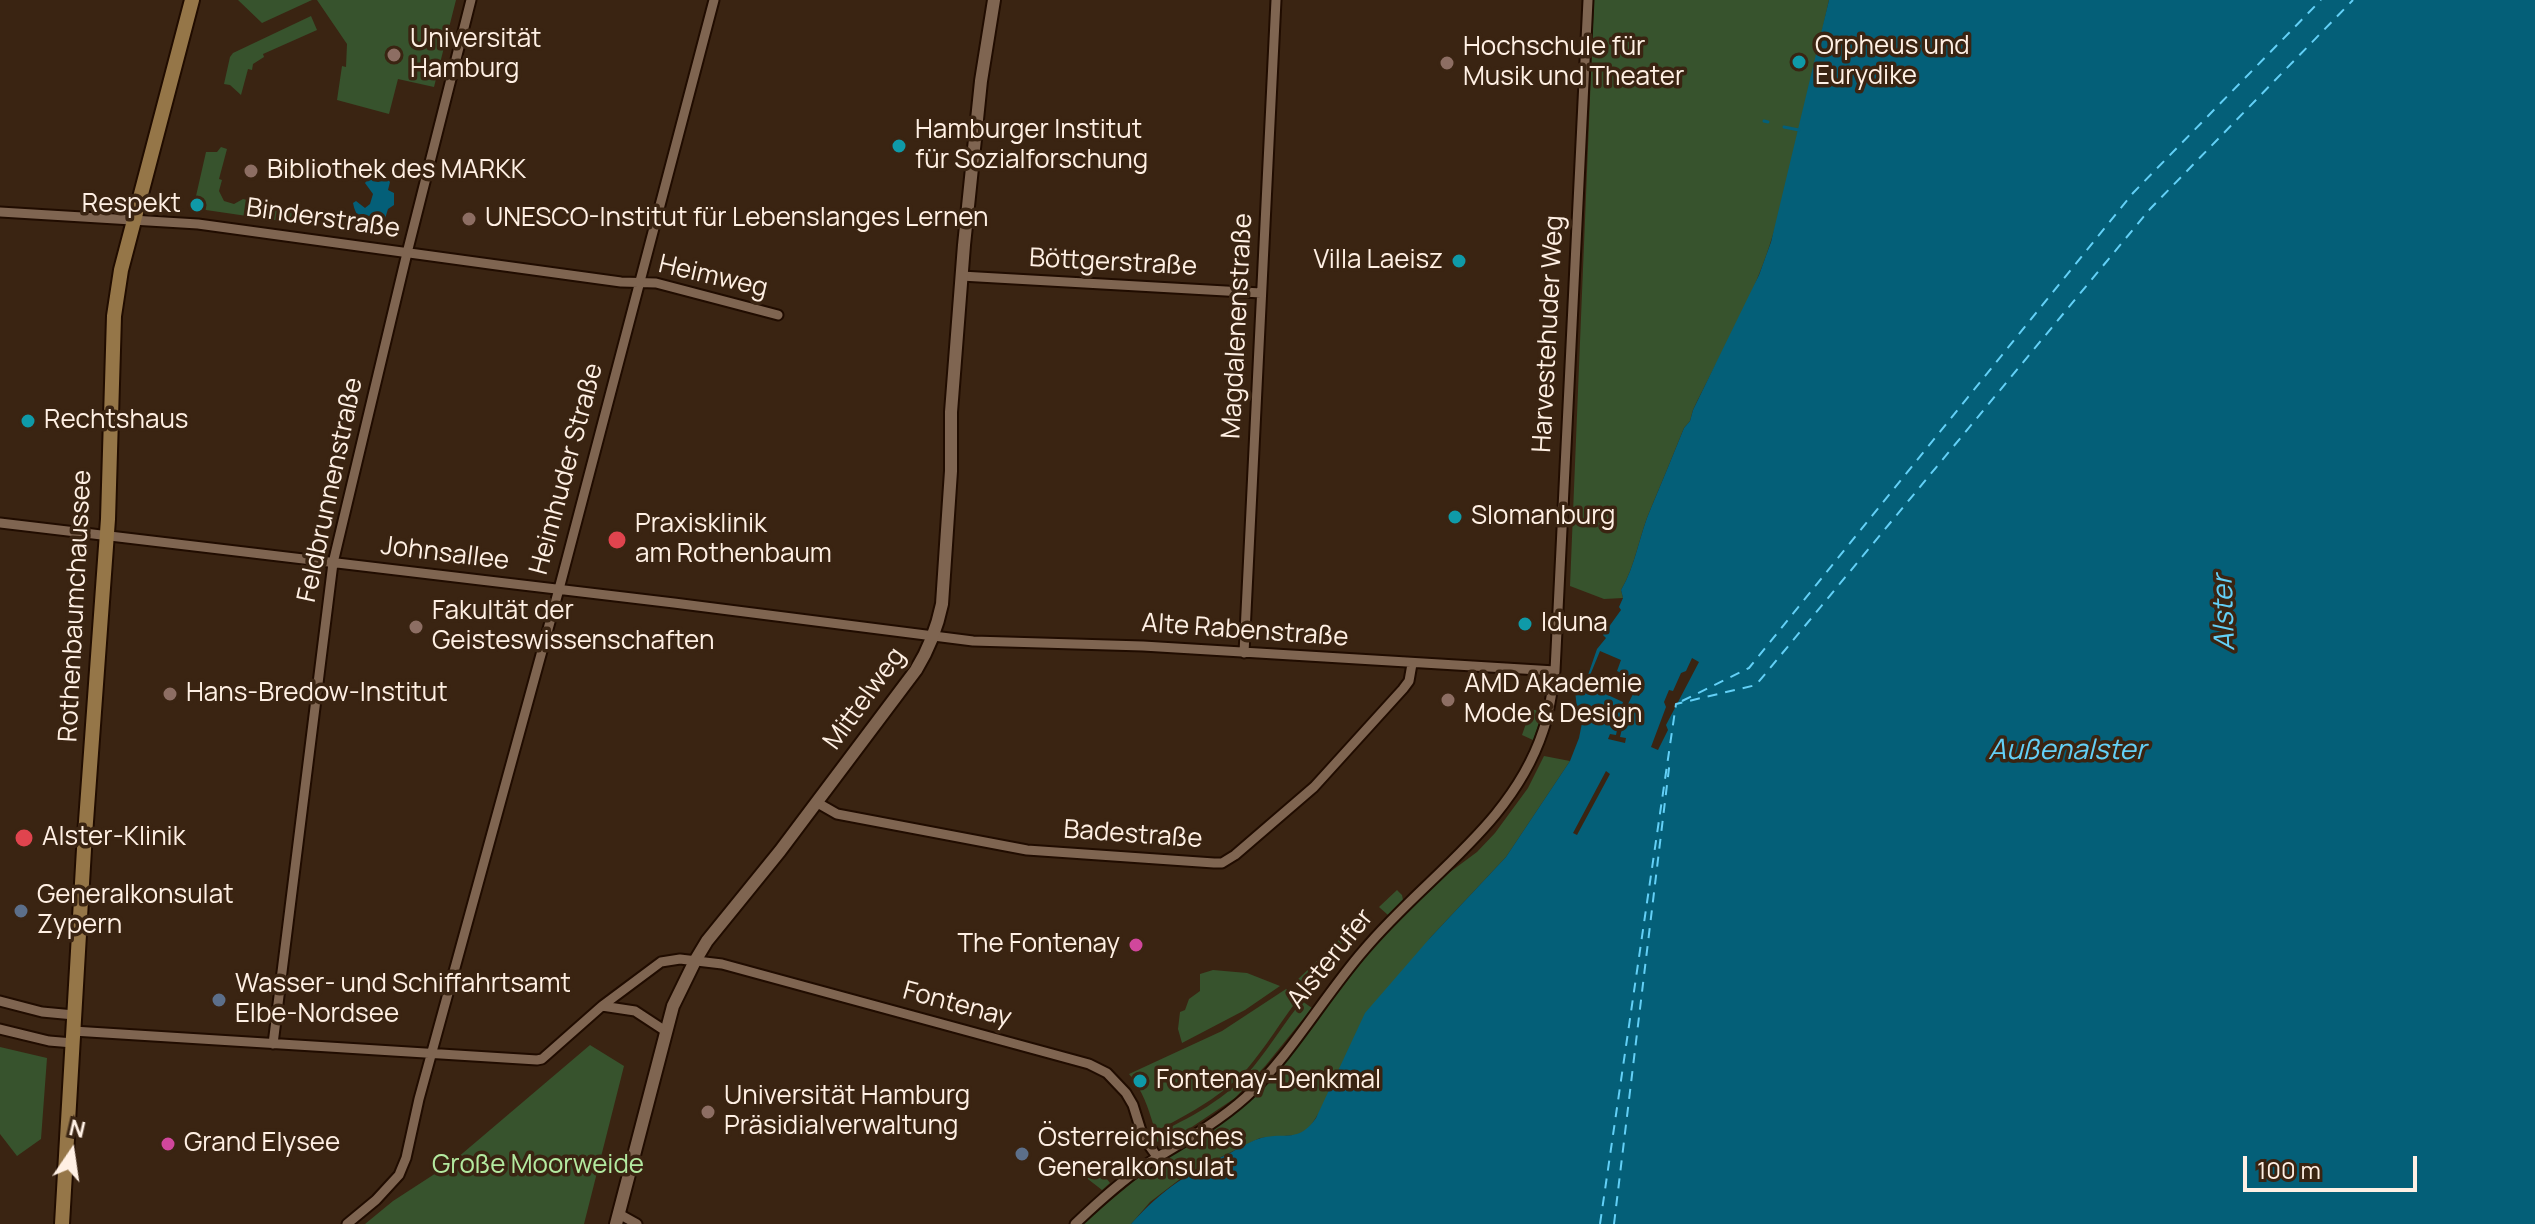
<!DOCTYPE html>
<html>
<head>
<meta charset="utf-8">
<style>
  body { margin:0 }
  #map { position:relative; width:2535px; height:1224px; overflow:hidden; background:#3a2412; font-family:Manrope,sans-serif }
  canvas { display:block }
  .north { position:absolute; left:32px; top:1112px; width:80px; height:80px; -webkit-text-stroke:6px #3a2412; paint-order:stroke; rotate:13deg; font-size:22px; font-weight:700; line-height:32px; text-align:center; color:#fff0e4 }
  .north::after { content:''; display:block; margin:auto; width:28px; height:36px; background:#fff0e4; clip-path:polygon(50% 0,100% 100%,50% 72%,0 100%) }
  .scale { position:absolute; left:2243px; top:1156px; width:174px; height:36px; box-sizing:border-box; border:4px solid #fff0e4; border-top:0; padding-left:10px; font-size:24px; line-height:28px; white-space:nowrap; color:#fff0e4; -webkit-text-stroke:6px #3a2412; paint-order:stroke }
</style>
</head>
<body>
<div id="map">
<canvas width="2535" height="1224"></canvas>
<div class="north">N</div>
<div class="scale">100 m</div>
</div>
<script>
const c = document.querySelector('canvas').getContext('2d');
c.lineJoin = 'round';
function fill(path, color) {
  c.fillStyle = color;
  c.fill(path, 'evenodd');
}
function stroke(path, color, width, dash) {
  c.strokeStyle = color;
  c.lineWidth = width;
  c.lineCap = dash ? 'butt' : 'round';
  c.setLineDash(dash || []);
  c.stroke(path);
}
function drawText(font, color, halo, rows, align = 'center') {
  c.font = font + ' Manrope,sans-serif';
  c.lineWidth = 7;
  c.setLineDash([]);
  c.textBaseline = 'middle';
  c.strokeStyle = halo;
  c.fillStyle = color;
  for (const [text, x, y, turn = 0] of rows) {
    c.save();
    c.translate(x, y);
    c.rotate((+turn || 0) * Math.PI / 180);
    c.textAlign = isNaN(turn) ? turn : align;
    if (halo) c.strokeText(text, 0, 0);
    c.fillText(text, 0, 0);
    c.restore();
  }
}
const green = new Path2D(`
  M238,0h74l-50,23z
  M317,0h139l-22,87 -36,-8 -9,35 -52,-14 5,-34 4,1 1,-23z
  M1594,0h235c-18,79 -33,167 -59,244 -18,57 -51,112 -77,166l-3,11 -6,7c-11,27 -22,54 -33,80 -12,27 -15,57 -30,82l2,8 -19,1 -34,-13z
  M311,16l6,14 -54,24 1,3 -11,7 -1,6 -4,-1 -7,26 -11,-10 -6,-1 6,-27 3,-4z
  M221,147l6,2 -8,30 3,1 -3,11 5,10 10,3 9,-5 4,1v2l73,12 -5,12 -109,-16 -8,-8 -2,-6 10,-44h11z
  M1531,709l12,3 -10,28 -11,-5z
  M1544,756l26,5 -64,96 -76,81 -122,192 -12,5 -36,3 -72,35 -38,29 -19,22h-49l52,-43 96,-65 40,-39 98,-123 34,-38 48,-44 27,-20 18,-19 33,-45z
  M1397,890l5,5 1,5 -15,15 -9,-8z
  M1350,929l2,1 -47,60 -11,-7z
  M1213,970l34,3 33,13 -35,24 -63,33 -4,-14 2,-17 5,-2 4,-11 11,-8v-17z
  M1286,989l13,9c-18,23 -33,49 -52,71 -25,27 -55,43 -87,60l-6,-2c-6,-20 -11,-36 -25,-53l93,-43z
  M1302,1001l10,7 -46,57 -31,33 -67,45 -4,1 -8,-3 -4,-5c38,-18 75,-37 102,-70 17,-21 31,-44 48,-65z
  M590,1045l34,21 -40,158h-219l28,-23 57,-37z
  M0,1047l47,11 -6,81 -24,17 -17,-22z
  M1096,1163l9,8 -2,3 7,9 -8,7 -18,-14z`);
const water = new Path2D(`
  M1829,0h706v1224h-1404c32,-36 59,-52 101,-72 9,-5 19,-11 29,-14 25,-6 38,5 55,-20l49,-105 65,-75 76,-81 64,-96 9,-23 3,-15 -5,-15 -2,-17 8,-14 4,1 10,-29 9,-11 -3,-3 18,-25 -2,-3 4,-9 -2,-8c15,-25 18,-55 30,-82 11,-26 22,-53 33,-80l6,-7 3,-11 66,-135 12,-33z
  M368,179l10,3 10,-2 2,2 -2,8 6,3v12l-6,4 -4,13c-17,5 -28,-2 -31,-19l3,-2 9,7 5,-4 3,-10 -8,-11z`);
const pier = new Path2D(`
  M1600,651l21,9 -4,11 27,13 -5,12 -6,-2 -5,10 -8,33 6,1 -1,5 -17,-4 2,-5 6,1 7,-33 -37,-17z
  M1692,658l7,4 -33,63 2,5 -10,20 -7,-3 15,-40 -2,-5 5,-12 4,1 8,-18 5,-2z
  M1606,771l4,3 -33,61 -4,-2z`);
const stream = new Path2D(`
  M1764,121l4,1
  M1784,127l15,3`);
const ferry = new Path2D(`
  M1682,701l67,-33 384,-475 188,-193
  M1600,1224l76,-520 80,-19 394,-476 203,-209
  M1614,1224l56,-464`);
const minor = new Path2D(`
  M0,212l198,12 423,58 35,1 122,32
  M961,276l300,17
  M0,523l674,80 299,38 170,5 412,25
  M1244,653l32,-653
  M816,802l21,12 190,36 187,13h8l13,-8 79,-68 89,-98 6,-8 3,-17
  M0,1001l42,11 32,3
  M602,1006l33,5 32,21
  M0,1029l49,12 24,2
  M73,1031l464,29 5,-1 60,-53 59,-44 19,-3 42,5 367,100 18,9 19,20 7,12 10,32 15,21
  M273,1044l60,-481 74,-310 64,-253
  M619,1214l18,10
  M347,1224l29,-24 23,-25 7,-17 13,-59 140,-510 155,-589
  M1075,1224c22,-21 45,-42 70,-59 34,-21 71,-41 101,-68 46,-43 77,-100 118,-147 61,-73 148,-125 179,-219 7,-20 9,-40 12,-60l33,-671`);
const tertiary = new Path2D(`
  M616,1224l57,-218 22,-45 12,-20 73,-90 136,-181c13,-21 21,-42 26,-66l9,-133v-59l13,-167 17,-164 13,-81`);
const secondary = new Path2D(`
  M62,1224l22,-375 24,-330 6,-203 7,-46 71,-270`);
const markers = [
  [394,55,8,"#8d6e63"],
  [1799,62,8,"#0f9aa8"],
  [1447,63,8,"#8d6e63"],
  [899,146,8,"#0f9aa8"],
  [251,171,8,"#8d6e63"],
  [197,205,8,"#0f9aa8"],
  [469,219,8,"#8d6e63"],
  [1459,261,8,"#0f9aa8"],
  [28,421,8,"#0f9aa8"],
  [1455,517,8,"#0f9aa8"],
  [617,540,10,"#e0444e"],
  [1525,624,8,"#0f9aa8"],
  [416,627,8,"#8d6e63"],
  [170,694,8,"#8d6e63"],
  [1448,700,8,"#8d6e63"],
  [24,838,10,"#e0444e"],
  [21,911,8,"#5c6f8a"],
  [1136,945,8,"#d1479c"],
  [219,1000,8,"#5c6f8a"],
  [1140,1081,8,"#0f9aa8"],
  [708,1112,8,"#8d6e63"],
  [168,1144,8,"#d1479c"],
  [1022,1154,8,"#5c6f8a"]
];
const poiNames = [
  ["Universität",410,40],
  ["Hamburg",410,70],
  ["Orpheus und",1815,47],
  ["Eurydike",1815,77],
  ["Hochschule für",1463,48],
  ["Musik und Theater",1463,78],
  ["Hamburger Institut",915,131],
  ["für Sozialforschung",915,161],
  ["Bibliothek des MARKK",267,171],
  ["Respekt",181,205,"right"],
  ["UNESCO-Institut für Lebenslanges Lernen",485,219],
  ["Villa Laeisz",1443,261,"right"],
  ["Rechtshaus",44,421],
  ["Slomanburg",1471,517],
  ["Praxisklinik",635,525],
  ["am Rothenbaum",635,555],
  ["Fakultät der",432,612],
  ["Geisteswissenschaften",432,642],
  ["Iduna",1541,624],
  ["AMD Akademie",1464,685],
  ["Mode & Design",1464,715],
  ["Hans-Bredow-Institut",186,694],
  ["Alster-Klinik",42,838],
  ["Generalkonsulat",37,896],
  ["Zypern",37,926],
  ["The Fontenay",1120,945,"right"],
  ["Wasser- und Schiffahrtsamt",235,985],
  ["Elbe-Nordsee",235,1015],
  ["Fontenay-Denkmal",1156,1081],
  ["Universität Hamburg",724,1097],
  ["Präsidialverwaltung",724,1127],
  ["Österreichisches",1038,1139],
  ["Generalkonsulat",1038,1169],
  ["Grand Elysee",184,1144]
];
const streetNames = [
  ["Binderstraße",323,219,8],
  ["Böttgerstraße",1113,263,3],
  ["Heimweg",713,277,13],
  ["Magdalenenstraße",1238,326,-87],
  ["Harvestehuder Weg",1549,334,-87],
  ["Heimhuder Straße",567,469,-75],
  ["Feldbrunnenstraße",331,490,-78],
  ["Johnsallee",445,554,7],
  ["Rothenbaumchaussee",76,606,-87],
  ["Alte Rabenstraße",1245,631,4],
  ["Mittelweg",865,699,-54],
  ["Badestraße",1133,835,4],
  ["Alsterufer",1331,959,-51],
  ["Fontenay",957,1005,15]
];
const parkNames = [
  ["Große Moorweide",538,1166]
];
const waterNames = [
  ["Alster",2225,613,-92],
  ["Außenalster",2067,751]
];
fill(green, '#37532d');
fill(water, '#045f78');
fill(pier, '#3a2412');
stroke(stream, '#045f78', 3);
stroke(ferry, '#63d0f7', 2, [10, 8]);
stroke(minor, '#200c00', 13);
stroke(tertiary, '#200c00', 16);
stroke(secondary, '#200c00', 18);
stroke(minor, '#7f6551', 9);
stroke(tertiary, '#7f6551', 12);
stroke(secondary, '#957648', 14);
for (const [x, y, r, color] of markers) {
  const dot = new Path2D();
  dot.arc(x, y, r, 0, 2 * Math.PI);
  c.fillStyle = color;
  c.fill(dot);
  stroke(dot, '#3a2412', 3);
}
drawText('26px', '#fff0e4', '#3a2412', poiNames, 'left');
drawText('26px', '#fff0e4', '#3a2412', streetNames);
drawText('26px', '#b3eaa0', '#3a2412', parkNames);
drawText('italic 28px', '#63d0f7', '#3a2412', waterNames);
</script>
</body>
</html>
